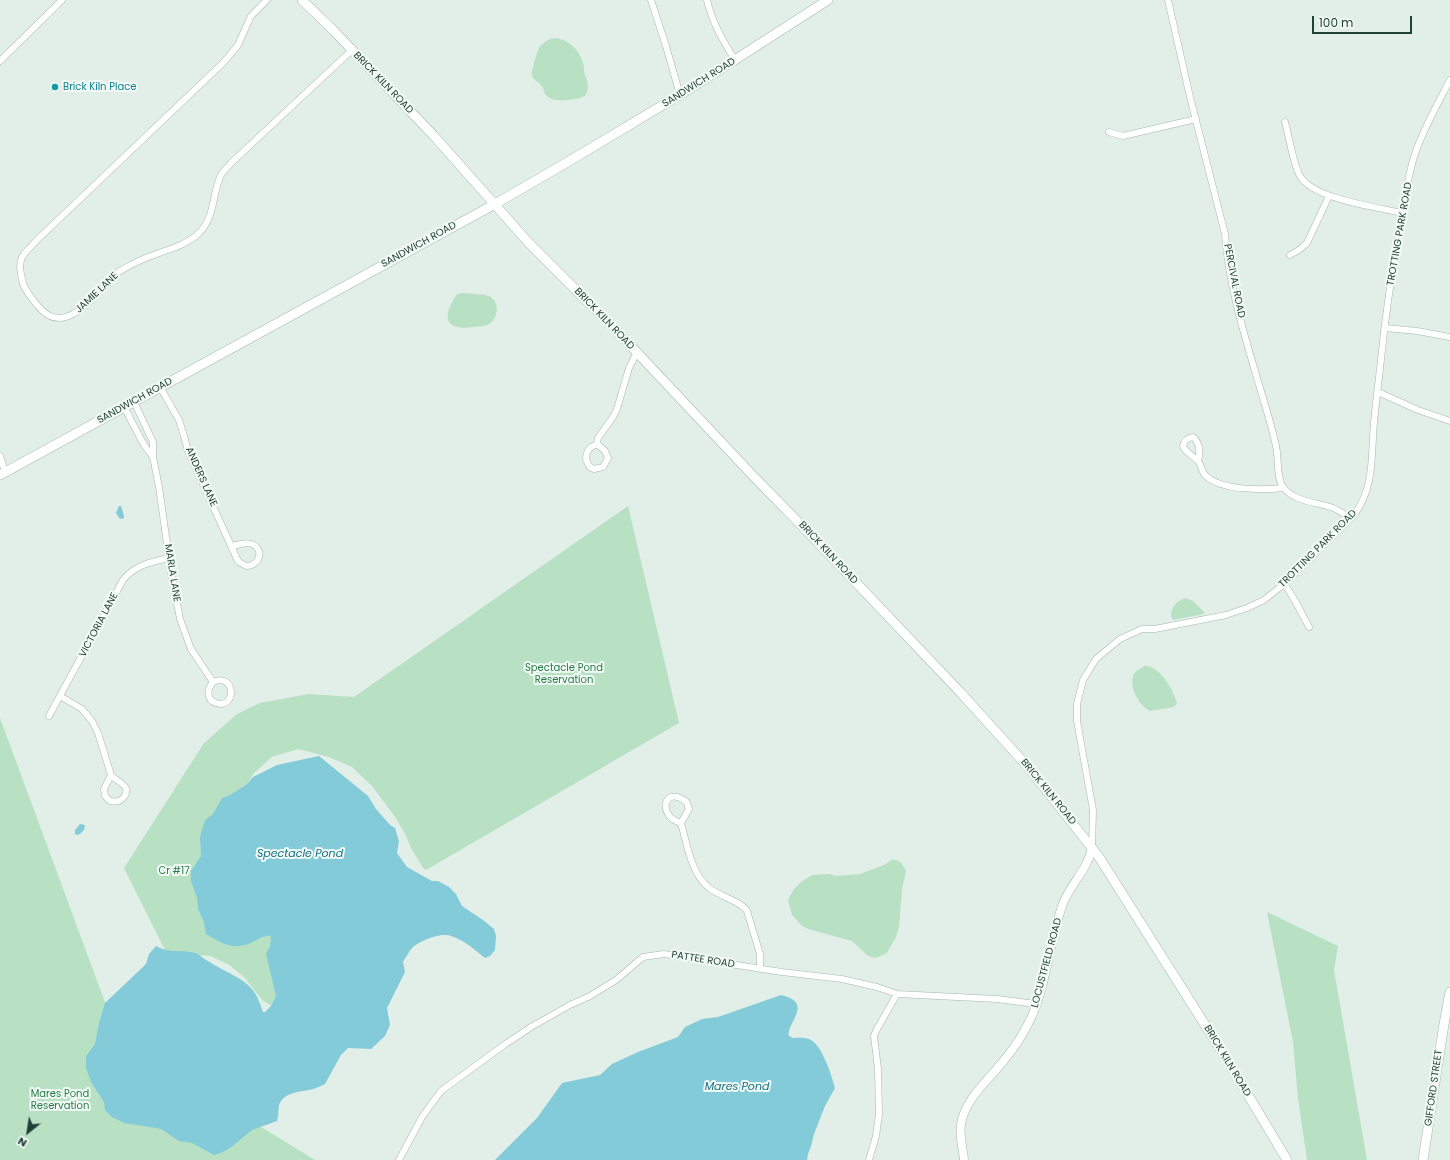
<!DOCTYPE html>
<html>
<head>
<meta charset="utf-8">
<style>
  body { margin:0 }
  #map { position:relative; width:1450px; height:1160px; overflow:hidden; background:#e2eee8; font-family:Poppins,sans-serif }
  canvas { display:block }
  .north { position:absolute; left:8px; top:1112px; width:40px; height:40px; -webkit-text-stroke:3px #f3faf6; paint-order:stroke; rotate:210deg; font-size:11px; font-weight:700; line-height:16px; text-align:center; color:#204138 }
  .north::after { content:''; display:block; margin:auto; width:14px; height:18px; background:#204138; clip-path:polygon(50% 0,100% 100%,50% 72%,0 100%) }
  .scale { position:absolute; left:1312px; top:16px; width:100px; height:18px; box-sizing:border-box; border:2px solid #204138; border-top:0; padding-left:5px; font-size:12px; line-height:14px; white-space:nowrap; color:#204138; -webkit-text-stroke:3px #f3faf6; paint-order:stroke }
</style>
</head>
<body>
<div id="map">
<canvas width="1450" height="1160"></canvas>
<div class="north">N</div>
<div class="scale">100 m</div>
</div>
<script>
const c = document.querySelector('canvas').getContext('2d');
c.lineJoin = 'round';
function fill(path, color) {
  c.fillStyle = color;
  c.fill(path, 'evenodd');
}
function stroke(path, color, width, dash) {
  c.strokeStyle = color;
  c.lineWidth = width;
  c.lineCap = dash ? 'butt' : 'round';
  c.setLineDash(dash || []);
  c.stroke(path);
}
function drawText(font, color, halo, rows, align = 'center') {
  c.font = font + ' Poppins,sans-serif';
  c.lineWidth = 4;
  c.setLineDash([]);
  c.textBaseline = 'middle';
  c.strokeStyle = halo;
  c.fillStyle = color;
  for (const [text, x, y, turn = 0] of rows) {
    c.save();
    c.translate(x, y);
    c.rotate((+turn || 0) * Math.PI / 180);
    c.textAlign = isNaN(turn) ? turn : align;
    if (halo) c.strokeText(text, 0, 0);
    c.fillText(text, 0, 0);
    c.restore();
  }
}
const green = new Path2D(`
  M554,38c14,1 26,12 29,25 1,3 1,6 1,9 3,9 7,15 1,24 -9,4 -32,8 -39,-1 -3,-3 -2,-8 -6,-11 -3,-3 -7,-4 -8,-9 -1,-3 5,-23 7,-27 3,-5 10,-9 15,-10z
  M462,293c7,1 21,1 27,3 11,5 10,22 0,28 -4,3 -10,2 -15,3 -31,4 -32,-11 -17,-33z
  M628,506l51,217 -253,147 -3,-2 -11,-18 -7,-16 -9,-16 -24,-32 -20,-19 -23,-10 -31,-8 -26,8 -18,16 -22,35 49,120 -4,81 -14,-8 -19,-24 -16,-13 -18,-8 -37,-3 -6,1 -43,-86 80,-125 33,-29 23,-11 49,-9 45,3z
  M1186,598l7,3 11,11v2l-31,6 -2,-4c0,-9 6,-16 15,-18z
  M1144,666c15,-2 30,25 33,37l-3,4 -24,4c-11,-5 -22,-25 -16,-37 2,-4 7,-5 10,-8z
  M0,718l119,322 196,120h-315z
  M891,860c9,-1 11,4 15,11l-4,18 -3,38 -3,10 -9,16 -11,5 -8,-2 -16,-15 -44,-12 -6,-3 -10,-11 -4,-15 6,-11 7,-7 11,-7 17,-1 7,2 24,-2 26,-10z
  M1267,912l71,34 -4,24 33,190h-60l-9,-62 -5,-56z`);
const water = new Path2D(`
  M119,506h2c1,4 3,8 3,12l-2,1 -3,-1 -3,-5z
  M319,756l49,40 8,13 14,16 5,3 4,13 -2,12 10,14 25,14h6l11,6 7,7 6,12 21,14 11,9 2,7 -1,14 -5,6 -5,2c-10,-8 -21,-18 -34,-22 -9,-4 -30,4 -38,11 -4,4 -7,10 -10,15l2,10 -18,36 3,17 -5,11 -14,13 -23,-1 -7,7 -16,29c-5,2 -10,5 -16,6 -10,2 -25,2 -30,15 -1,5 0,10 -2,16l-25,9 -22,18 -9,5 -7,2 -22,-12 -13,-2 -18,-12 -37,-6 -12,-6 -7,-7 -1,-8 -13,-20 -5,-14v-12l9,-12 4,-21 6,-20 41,-39 3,-10 7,-8c14,8 24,3 39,7 5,1 8,6 13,8 13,9 34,16 44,28 6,7 8,15 11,23h2l6,-6 5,-10 -10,-42 4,-8 1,-10c-8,-1 -13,4 -20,7 -19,8 -29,0 -45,-9l-2,-12 -6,-13 -1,-11 -6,-17v-10l10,-15 -1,-19 5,-17 8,-6 9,-16 8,-3 16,-10 7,-8 24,-12z
  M80,824l5,1 -1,5 -4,4 -3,1 -2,-1v-4z
  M781,995c34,8 5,28 8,41l4,2c6,0 12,-1 18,2 11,6 21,36 24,48l-10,18 -11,28 -3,12 -3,8 -1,6h-312l42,-42 25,-35 38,-8 12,-11 26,-12 40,-15 7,-10 17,-8 16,-2z`);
const minor = new Path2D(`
  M267,0l-16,16 -13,29 -14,17 -186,177c-11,13 -21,16 -17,35 1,4 1,8 3,12 3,7 9,14 14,20 27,34 58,-13 77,-31 5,-5 12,-8 18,-11 20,-12 48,-14 66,-31 16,-16 13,-37 21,-56 2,-5 8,-10 11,-14l121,-113
  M651,0l15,46 14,49
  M707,0c5,22 16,41 28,60
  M1168,0l22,97 35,137c4,58 24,115 40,171 4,13 8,27 11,41 3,11 0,32 7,41 11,15 34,15 50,21 6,2 12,7 18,10
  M0,61l62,-61
  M1285,122c4,14 8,42 15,54 13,23 76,31 102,37
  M1109,132l14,4 73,-17
  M1290,255l9,-5 8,-7 22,-47
  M1385,328l32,3 33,6
  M160,387l19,33 5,16 4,15 49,108 2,3 7,4c8,0 15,-6 13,-15 -6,-12 -17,-7 -27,-5
  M1378,392l40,18 32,11
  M134,402l19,40v15l6,30 12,85 9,47 11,30 22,33c-6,7 -7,18 3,21 21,7 20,-31 -3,-21
  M124,407l20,38 9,12
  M597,444l8,7 3,7 -5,9 -9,2 -4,-2 -4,-7c0,-9 3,-13 11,-16l1,-6 15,-21 4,-8 12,-41 8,-16
  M0,456l5,16
  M1198,461c2,-8 2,-18 -5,-24 -6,1 -9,3 -10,9 4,9 9,8 15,15 4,4 3,11 8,15 16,15 58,14 78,12
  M1284,584c10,12 17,29 25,43
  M60,696l22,13 10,12 6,12 13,42 -7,14 1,7 5,5c5,1 9,1 12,-2 13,-13 -6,-17 -11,-24
  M49,716l74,-136c12,-15 28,-18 46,-22
  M681,823l8,-14c-1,-2 -1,-4 -2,-6 -1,-2 -3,-3 -5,-4 -18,-11 -25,17 -1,24 6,21 10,50 27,64 10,9 33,14 39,24l13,43v15
  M1092,848l1,-38 -16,-89v-17l6,-24 13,-21 24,-20 22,-10h13l71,-14 21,-7 17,-8 20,-16 70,-69c21,-28 17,-60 20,-93 3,-30 7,-60 10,-90 5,-40 11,-80 18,-119 4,-21 7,-43 14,-62 9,-25 22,-48 34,-71
  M399,1160l23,-43 19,-26 63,-46 27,-18 39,-22 20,-9 26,-16 27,-23 21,-3 118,18 60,7 35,8 20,7 100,5 39,5
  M869,1160l7,-24 3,-22 -1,-45 -4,-33 3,-7 20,-35`);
const tertiary = new Path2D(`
  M964,1160c-1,-11 -5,-25 -3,-36 4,-26 29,-45 44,-65 10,-12 19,-26 26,-41 17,-37 18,-79 33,-117 8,-18 24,-33 28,-53`);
const secondary = new Path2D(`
  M302,0l31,30 101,106 94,106 85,85 143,152 51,52 154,162 67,74 71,90 127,201 61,102
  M0,475l495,-271 76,-44 117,-70 140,-90
  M1423,1160l21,-136 6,-32`);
const markers = [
  [55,87,4,"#0f9aa8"]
];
const streetNames = [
  ["BRICK KILN ROAD",383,83,46],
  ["SANDWICH ROAD",699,83,-32],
  ["TROTTING PARK ROAD",1400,234,-80],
  ["SANDWICH ROAD",419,245,-29],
  ["PERCIVAL ROAD",1234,281,79],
  ["JAMIE LANE",97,293,-43],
  ["BRICK KILN ROAD",604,319,46],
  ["SANDWICH ROAD",135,401,-29],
  ["ANDERS LANE",201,477,66],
  ["TROTTING PARK ROAD",1318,549,-45],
  ["BRICK KILN ROAD",828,553,47],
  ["MARLA LANE",172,573,81],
  ["VICTORIA LANE",99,625,-62],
  ["BRICK KILN ROAD",1048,792,51],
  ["PATTEE ROAD",703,960,9],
  ["LOCUSTFIELD ROAD",1047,963,-75],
  ["BRICK KILN ROAD",1227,1061,59],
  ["GIFFORD STREET",1434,1088,-82]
];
const cultureNames = [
  ["Brick Kiln Place",63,87]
];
const parkNames = [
  ["Spectacle Pond",564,668],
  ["Reservation",564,680],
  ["Cr #17",174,871],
  ["Mares Pond",60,1094],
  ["Reservation",60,1106]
];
const waterNames = [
  ["Spectacle Pond",300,854],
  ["Mares Pond",737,1087]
];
fill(green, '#b8e1c4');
fill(water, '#84cbd9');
stroke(minor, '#a4b7b0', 7);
stroke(tertiary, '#a4b7b0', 9);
stroke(secondary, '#9fbbb1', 10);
stroke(minor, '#fff', 6);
stroke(tertiary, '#fff', 8);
stroke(secondary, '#fff', 9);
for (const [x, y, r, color] of markers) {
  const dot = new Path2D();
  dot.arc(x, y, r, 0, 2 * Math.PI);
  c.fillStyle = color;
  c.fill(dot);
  stroke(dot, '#f3faf6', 1.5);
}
drawText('10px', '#204138', '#f3faf6', streetNames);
drawText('10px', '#0d838f', '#f3faf6', cultureNames, 'left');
drawText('10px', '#257c47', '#f3faf6', parkNames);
drawText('italic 11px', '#127084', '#f3faf6', waterNames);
</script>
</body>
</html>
